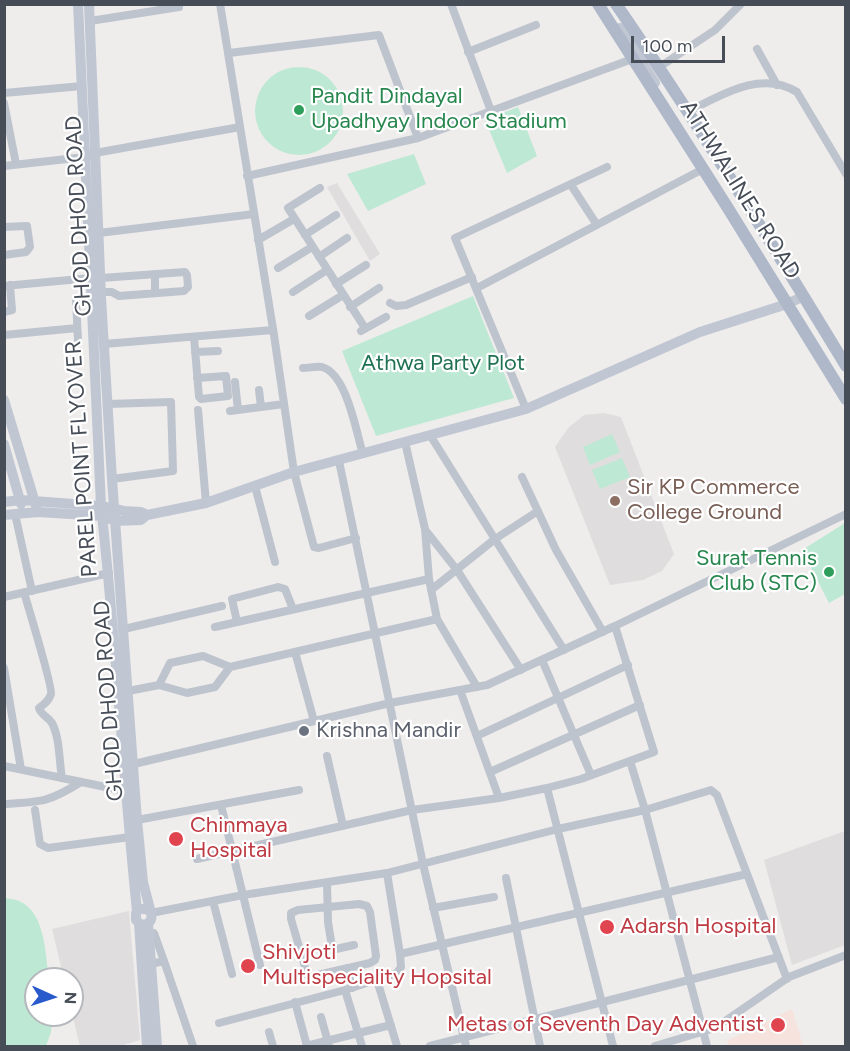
<!DOCTYPE html>
<html>
<head>
<meta charset="utf-8">
<style>
  body { margin:0 }
  #map { position:relative; width:850px; height:1051px; overflow:hidden; background:#efecec; font-family:Figtree,sans-serif }
  canvas { display:block }
  .frame { position:absolute; inset:0; border:6px solid #464d57; pointer-events:none }
  .north { position:absolute; left:24px; top:967px; width:60px; height:60px; box-sizing:border-box; background:#fff; border:2px solid #b5b8bc; border-radius:50%; rotate:93deg; font-size:16px; font-weight:700; line-height:24px; text-align:center; color:#464d57 }
  .north::after { content:''; display:block; margin:auto; width:21px; height:27px; background:#295acb; clip-path:polygon(50% 0,100% 100%,50% 72%,0 100%) }
  .scale { position:absolute; left:631px; top:36px; width:94px; height:27px; box-sizing:border-box; border:3px solid #464d57; border-top:0; padding-left:8px; font-size:18px; line-height:21px; white-space:nowrap; color:#464d57; -webkit-text-stroke:4px #fff; paint-order:stroke }
</style>
</head>
<body>
<div id="map">
<canvas width="850" height="1051"></canvas>
<div class="frame"></div>
<div class="north">N</div>
<div class="scale">100 m</div>
</div>
<script>
const c = document.querySelector('canvas').getContext('2d');
c.lineJoin = 'round';
function fill(path, color) {
  c.fillStyle = color;
  c.fill(path, 'evenodd');
}
function stroke(path, color, width, dash) {
  c.strokeStyle = color;
  c.lineWidth = width;
  c.lineCap = dash ? 'butt' : 'round';
  c.setLineDash(dash || []);
  c.stroke(path);
}
function drawText(font, color, halo, rows, align = 'center') {
  c.font = font + ' Figtree,sans-serif';
  c.lineWidth = 4.5;
  c.setLineDash([]);
  c.textBaseline = 'middle';
  c.strokeStyle = halo;
  c.fillStyle = color;
  for (const [text, x, y, turn = 0] of rows) {
    c.save();
    c.translate(x, y);
    c.rotate((+turn || 0) * Math.PI / 180);
    c.textAlign = isNaN(turn) ? turn : align;
    if (halo) c.strokeText(text, 0, 0);
    c.fillText(text, 0, 0);
    c.restore();
  }
}
const education = new Path2D(`
  M337,183l43,71 -10,7 -43,-74z
  M604,413l17,4 53,137 -12,17 -19,9 -33,5 -55,-138 13,-19 16,-13z
  M845,831v114l-53,20 -28,-105z
  M129,911l11,129 -20,6h-40l-8,-32v-35h-8l-12,-50z`);
const medical = new Path2D(`
  M792,1009l11,37h-75l-1,-5z`);
const green = new Path2D(`
  M255 111a44 44 0 1 1 88 0a44 44 0 1 1-88 0Z
  M518,107l19,49 -30,17 -22,-53z
  M414,154l12,30 -58,27 -21,-37z
  M473,296l41,102 -138,38 -34,-85z
  M612,434l8,18 -30,13 -7,-18z
  M622,458l8,19 -30,12 -8,-19z
  M845,523v71l-16,9 -27,-53z
  M5,898c4,1 10,1 14,3 27,12 26,53 30,78h-13v36h17l-2,17 -5,14h-41z`);
const street = new Path2D(`
  M220,4l54,331 20,137 20,75 5,1 37,-10
  M451,4l40,107
  M90,21l89,-14
  M757,49l20,36
  M468,52l68,-27
  M229,53l150,-18 39,103
  M658,68l57,-38 26,-26
  M4,93l78,-7
  M4,103l12,61
  M687,112c33,-16 73,-43 110,-20l49,82
  M4,166l81,-9 10,-4 145,-26
  M247,176l171,-38 217,-80
  M571,185l26,40
  M320,188l-32,20 77,120
  M4,227l23,-1 3,21 -4,5 -22,3
  M99,233l155,-19
  M305,235l31,-20
  M258,240l36,-21
  M319,257l28,-19
  M278,268l34,-21
  M155,274v19
  M101,278l84,-6 2,3 1,12 -4,4 -65,5 -7,-4h-11
  M336,284l30,-19
  M4,286l87,-8
  M477,288l226,-119
  M293,292l34,-22
  M76,300l2,40
  M390,303l6,3 10,-1 66,-28
  M350,307l29,-19
  M4,312l8,-2 -2,-25
  M309,316l34,-21
  M361,331l25,-14
  M4,335l73,-7
  M194,337l5,60 2,2 27,-3 -2,-20 -29,2
  M104,344l169,-14
  M195,352l23,-1
  M303,368c6,0 13,-2 19,-1 25,7 34,65 41,87
  M235,382l3,28
  M259,390l2,17
  M108,404l63,-2 2,69 -61,8
  M526,409l-71,-171 152,-71
  M198,410l8,93
  M230,411l54,-7
  M430,435l134,215
  M405,442l20,87 4,50 8,40 40,68
  M339,461l84,403 43,182
  M522,477l34,73 47,82
  M255,486l20,76
  M15,514l17,77
  M426,531l31,39 64,100
  M431,590l64,-51 43,-28
  M24,592c4,15 29,95 27,102 -2,7 -7,10 -12,14 2,7 9,9 13,15 8,15 7,38 10,55
  M4,597l105,-24
  M237,622l-5,-23 46,-12 7,2 8,20
  M615,626l231,-112
  M215,627l214,-48
  M124,629l98,-23
  M295,652l19,69
  M542,660l49,115
  M4,668l17,101
  M159,685l28,8 28,-6 15,-20
  M460,690l39,108
  M123,692l36,-7 11,-22 33,-7 27,11 207,-48
  M477,736l151,-71
  M327,756l16,70
  M630,761l15,49 62,236
  M134,764l256,-61 97,-18 128,-59 39,126 -73,27 -34,9 -48,10 -87,12 -215,49
  M4,766l121,25
  M490,772l150,-67
  M547,788l66,258
  M4,804c38,-2 45,-2 77,-22
  M221,805l39,160
  M35,810l5,34 8,4 82,-11
  M137,820l162,-30
  M506,878l34,168
  M327,883l1,39 4,25 4,2 18,-4
  M213,901l19,73
  M359,904l8,2 3,6 6,44 -1,4 -5,3 -61,14 -2,-3 -16,-55v-6l7,-3z
  M433,908l61,-11
  M151,913l92,-18 144,-22 171,-44 87,-19 66,-20 6,5 70,184
  M149,933h5l10,28
  M400,954l347,-80
  M151,964l13,-3 29,85
  M347,968l5,20
  M377,980l20,66
  M345,990l17,56
  M295,1002l12,44
  M321,1017l8,29
  M219,1023l126,-33 52,-17 4,-6 -1,-13 -13,-81
  M269,1032l4,14
  M306,1046l85,-21
  M430,1046l349,-89
  M655,1046l60,-18 74,-51 57,-22`);
const secondary = new Path2D(`
  M78,4l23,502c15,135 22,270 36,405
  M89,4l12,293 11,182 25,341 6,62 8,31c2,8 -3,13 -11,11l-4,-4v-7l3,-4h8l4,4
  M620,28l35,55
  M4,400l32,106
  M4,444l17,60
  M4,502l16,-2 81,6 23,5 17,1 6,3 -6,5 -25,1 -14,-5 -64,-4 -34,3
  M147,515l59,-12 88,-31 232,-63 174,-77 87,-28 17,-8
  M139,923l8,123
  M148,923l9,123`);
const primary = new Path2D(`
  M598,4l128,201 120,194
  M616,4c81,118 156,240 230,362`);
const markers = [
  [299,110,6,"#2e9e5b"],
  [615,501,6,"#8d6e63"],
  [829,572,6,"#2e9e5b"],
  [304,731,6,"#6b7280"],
  [176,839,8,"#e0444e"],
  [607,927,8,"#e0444e"],
  [248,966,8,"#e0444e"],
  [778,1025,8,"#e0444e"]
];
const leisureNames = [
  ["Pandit Dindayal",311,97],
  ["Upadhyay Indoor Stadium",311,122],
  ["Surat Tennis",817,559,"right"],
  ["Club (STC)",817,584,"right"]
];
const streetNames = [
  ["ATHWALINES ROAD",740,190,58],
  ["GHOD DHOD ROAD",79,216,-93],
  ["PAREL POINT FLYOVER",82,459,-94],
  ["GHOD DHOD ROAD",109,701,-94]
];
const parkNames = [
  ["Athwa Party Plot",443,364]
];
const educationNames = [
  ["Sir KP Commerce",627,488],
  ["College Ground",627,513]
];
const worshipNames = [
  ["Krishna Mandir",316,731]
];
const healthNames = [
  ["Chinmaya",190,826],
  ["Hospital",190,851],
  ["Adarsh Hospital",620,927],
  ["Shivjoti",262,953],
  ["Multispeciality Hopsital",262,978],
  ["Metas of Seventh Day Adventist",764,1025,"right"]
];
fill(education, '#dfdddd');
fill(medical, '#f7e3dd');
fill(green, '#bde9d4');
stroke(street, '#bec4cd', 8);
stroke(secondary, '#c0c7d3', 10);
stroke(primary, '#aeb8c9', 12);
for (const [x, y, r, color] of markers) {
  const dot = new Path2D();
  dot.arc(x, y, r, 0, 2 * Math.PI);
  c.fillStyle = color;
  c.fill(dot);
  stroke(dot, '#fff', 2);
}
drawText('22px', '#27864d', '#fff', leisureNames, 'left');
drawText('22px', '#464d57', '#fff', streetNames);
drawText('22px', '#1f7153', '#fff', parkNames);
drawText('22px', '#785e54', '#fff', educationNames, 'left');
drawText('22px', '#5b616d', '#fff', worshipNames, 'left');
drawText('22px', '#be3a42', '#fff', healthNames, 'left');
</script>
</body>
</html>
